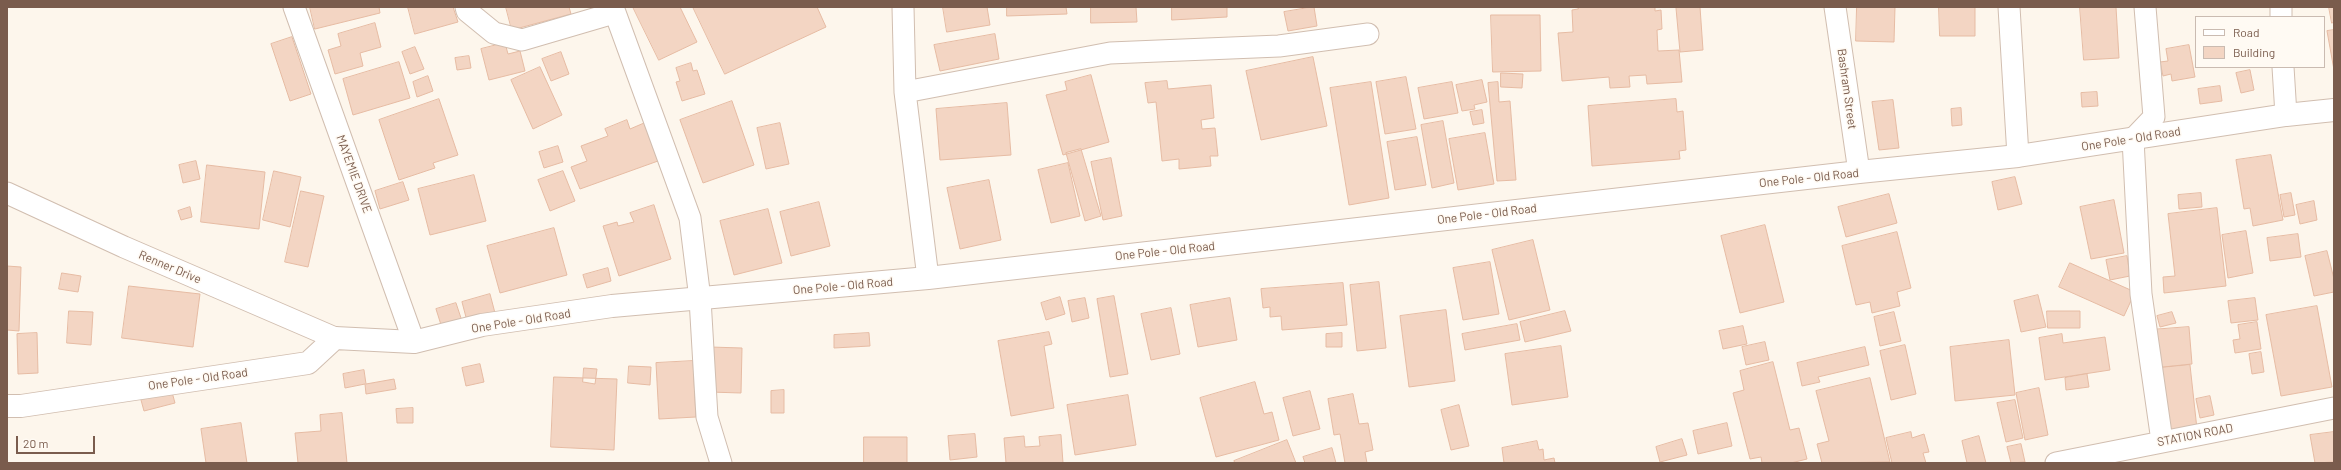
<!DOCTYPE html>
<html>
<head>
<meta charset="utf-8">
<style>
  body { margin:0 }
  #map { position:relative; width:2341px; height:470px; overflow:hidden; background:#fdf6ec; font-family:Barlow,sans-serif }
  canvas { display:block }
  .frame { position:absolute; inset:0; border:8px solid #7a5c4d; pointer-events:none }
  .legend { position:absolute; left:2195px; top:16px; width:130px; height:52px; box-sizing:border-box; background:#fffaf3; border:1px solid #cabbb1; margin:0; padding:5px 7px; list-style:none; font-size:12px; color:#7a5c4d }
  .legend li { display:flex; align-items:center; gap:8px; height:20px }
  .legend b { width:20px; border:1px solid #cabbb1 }
  .scale { position:absolute; left:16px; top:436px; width:79px; height:18px; box-sizing:border-box; border:2px solid #7a5c4d; border-top:0; padding-left:5px; font-size:12px; line-height:14px; white-space:nowrap; color:#7a5c4d; -webkit-text-stroke:3px #fffaf3; paint-order:stroke }
</style>
</head>
<body>
<div id="map">
<canvas width="2341" height="470"></canvas>
<div class="frame"></div>
<ul class="legend">
<li><b style="height:5px;background:#fff"></b>Road</li>
<li><b style="height:11px;background:#f3d5c3"></b>Building</li>
</ul>
<div class="scale">20 m</div>
</div>
<script>
const c = document.querySelector('canvas').getContext('2d');
c.lineJoin = 'round';
function fill(path, color) {
  c.fillStyle = color;
  c.fill(path, 'evenodd');
}
function stroke(path, color, width, dash) {
  c.strokeStyle = color;
  c.lineWidth = width;
  c.lineCap = dash ? 'butt' : 'round';
  c.setLineDash(dash || []);
  c.stroke(path);
}
function drawText(font, color, halo, rows, align = 'center') {
  c.font = font + ' Barlow,sans-serif';
  c.lineWidth = 3;
  c.setLineDash([]);
  c.textBaseline = 'middle';
  c.strokeStyle = halo;
  c.fillStyle = color;
  for (const [text, x, y, turn = 0] of rows) {
    c.save();
    c.translate(x, y);
    c.rotate((+turn || 0) * Math.PI / 180);
    c.textAlign = isNaN(turn) ? turn : align;
    if (halo) c.strokeText(text, 0, 0);
    c.fillText(text, 0, 0);
    c.restore();
  }
}
const building = new Path2D(`
  M310,7h69l1,6 -65,16z
  M408,7h45l5,15 -43,12z
  M506,7h63l2,7 -59,16z
  M633,7h47l17,35 -38,18z
  M693,7h124l9,20 -101,47z
  M943,7h44l3,18 -43,7z
  M1007,7h59l1,7 -60,2z
  M1091,7h45l1,15 -46,1z
  M1172,7h55v10l-55,3z
  M1314,7l3,19 -29,5 -4,-19z
  M1578,7h77v4l6,-1 1,19 -5,1 1,21 21,-1 3,32 -35,2 -1,-9 -17,1 1,11 -20,1 -1,-11 -47,4 -4,-48 15,-1 -1,-22 6,-1z
  M1700,7l3,43 -23,2 -4,-44z
  M1857,7h38l-1,35 -38,-1z
  M1939,7h36v29h-35z
  M2080,7h36l3,51 -35,2z
  M2329,7h5v15l-2,1z
  M1491,15h49l1,56 -48,1z
  M375,23l6,24 -21,6 3,13 -28,8 -7,-24 13,-4 -3,-12z
  M2334,30v40l-7,-39z
  M995,34l4,25 -59,12 -6,-26z
  M292,37l19,57 -21,7 -19,-57z
  M505,43l3,11 12,-3 5,20 -36,9 -8,-31z
  M2189,45l6,32 -23,4 -1,-7 -8,2 -3,-14 8,-1 -2,-12z
  M415,47l9,22 -14,5 -8,-22z
  M561,52l8,22 -18,7 -9,-22z
  M469,56l2,12 -14,2 -2,-12z
  M1313,57l14,69 -66,14 -15,-69z
  M399,62l11,36 -57,17 -10,-36z
  M691,63l2,8 4,-1 8,24 -23,7 -6,-19 4,-1 -4,-13z
  M540,67l22,48 -29,14 -22,-49z
  M2250,70l4,20 -13,3 -5,-20z
  M1501,73l22,1 -1,14 -21,-1z
  M1091,75l18,67 -46,13 -17,-60 21,-5 -2,-8z
  M428,76l5,15 -16,6 -4,-15z
  M1406,77l10,52 -31,5 -9,-52z
  M1482,80l5,22 -13,3 1,4 -13,2 -6,-26z
  M1167,81l1,8 43,-4 3,33 -13,2 1,9 13,-1 3,28h-8l1,10 -32,3v-10l-17,2 -6,-59 -8,1 -3,-20z
  M1371,82l18,116 -40,7 -19,-117z
  M1452,82l6,31 -34,6 -6,-31z
  M1498,82l1,20 11,-1 6,79 -19,1 -9,-98z
  M2220,86l2,15 -22,3 -2,-15z
  M2097,92l1,14 -16,1 -1,-14z
  M439,99l19,56 -25,8 2,5 -36,12 -20,-60z
  M1676,99l1,13 6,-1 3,39 -7,1 1,8 -88,7 -4,-60z
  M1893,100l6,48 -20,2 -7,-48z
  M732,101l22,64 -51,18 -23,-63z
  M1007,103l4,52 -71,5 -4,-51z
  M1961,108l1,17 -10,1 -1,-17z
  M1482,110l2,13 -11,2 -3,-13z
  M627,120l3,9 14,-6 14,38 -78,28 -9,-22 16,-6 -6,-15 27,-10 -3,-7z
  M1443,121l11,62 -22,5 -11,-63z
  M780,123l9,41 -23,5 -9,-41z
  M1485,133l9,51 -36,6 -9,-51z
  M1417,137l9,48 -31,5 -8,-48z
  M558,146l5,16 -19,6 -5,-16z
  M1081,149l20,67 -16,5 -19,-68z
  M2271,155l12,65 -30,6 -3,-18 -6,1 -8,-49z
  M1111,158l11,58 -19,4 -12,-58z
  M196,161l4,18 -17,4 -4,-18z
  M1068,163l12,53 -29,7 -13,-53z
  M207,165l58,7 -6,57 -58,-7z
  M274,171l27,6 -11,50 -27,-7z
  M563,171l12,30 -25,10 -12,-31z
  M474,175l12,46 -56,14 -12,-46z
  M2015,177l7,27 -24,6 -6,-28z
  M989,180l12,60 -41,9 -13,-61z
  M403,182l6,18 -29,9 -5,-18z
  M301,191l23,5 -16,71 -23,-5z
  M2201,193l1,14 -23,2 -1,-14z
  M2291,193l4,22 -11,2 -4,-22z
  M1889,194l8,29 -51,14 -8,-30z
  M2114,200l10,53 -33,6 -11,-52z
  M2314,201l3,19 -17,4 -4,-19z
  M819,202l11,44 -39,10 -11,-44z
  M654,205l17,54 -52,17 -16,-50 14,-4 1,4 16,-4 -4,-9z
  M190,207l2,10 -11,3 -3,-9z
  M2217,208l9,78 -62,7 -1,-16 12,-1 -7,-62z
  M768,209l14,54 -48,12 -14,-54z
  M1765,225l19,77 -44,11 -19,-77z
  M554,228l13,47 -67,18 -13,-47z
  M2246,231l7,42 -25,5 -6,-43z
  M1897,232l14,56 -14,4 3,14 -28,7 -2,-11 -14,3 -14,-59z
  M2298,234l3,23 -31,4 -3,-23z
  M1533,240l17,70 -41,10 -17,-70z
  M2327,251l7,28v13l-20,4 -9,-40z
  M2127,256l3,20 -20,4 -4,-20z
  M1490,262l9,52 -36,6 -10,-52z
  M2070,263l65,29 -11,24 -65,-29z
  M7,266l14,1 -2,64 -12,-1z
  M608,268l3,13 -24,7 -4,-13z
  M62,273l19,3 -3,16 -19,-3z
  M1379,282l7,66 -29,3 -7,-66z
  M1343,283l4,42 -65,5 -1,-14 -11,1v-10l-7,1 -2,-19z
  M129,286l71,8 -7,53 -71,-9z
  M490,294l5,19 -28,8 -5,-19z
  M2038,295l8,32 -25,5 -7,-31z
  M1114,296l14,78 -18,3 -13,-78z
  M1060,297l5,17 -19,6 -5,-17z
  M1085,298l4,20 -17,4 -4,-21z
  M1230,298l7,42 -39,7 -8,-42z
  M2255,298l3,22 -27,3 -3,-22z
  M456,303l6,18 -20,7 -6,-19z
  M2317,306l15,81 -51,9 -15,-81z
  M1171,308l9,46 -29,6 -10,-46z
  M1446,310l9,71 -46,6 -9,-71z
  M69,311l24,1 -2,33 -24,-2z
  M1565,311l6,20 -46,11 -5,-20z
  M2047,311h33v17h-32z
  M1894,312l7,29 -21,5 -6,-29z
  M2172,312l4,11 -16,4 -3,-11z
  M2257,322l4,27 -26,4 -2,-13 7,-1 -2,-14z
  M1517,324l3,16 -55,10 -3,-16z
  M1743,326l4,18 -24,5 -4,-18z
  M2189,327l3,37 -38,4 -4,-38z
  M1049,332l3,12 -8,2 10,62 -43,8 -13,-75z
  M37,333l1,40 -20,1 -1,-40z
  M869,333l1,13 -36,2v-13z
  M1342,333v14h-16v-13z
  M2062,334l1,9 42,-6 5,33 -65,10 -6,-42z
  M2009,340l6,55 -60,6 -5,-54z
  M1765,342l4,18 -23,5 -4,-18z
  M1905,345l11,49 -25,6 -11,-49z
  M1561,346l7,51 -56,8 -7,-51z
  M710,347l32,1 -1,45 -32,-1z
  M1865,347l4,18 -51,12 2,5 -18,4 -5,-23z
  M2261,352l3,20 -12,2 -3,-20z
  M693,361l3,56 -37,2 -3,-56z
  M1773,362l17,68 9,-2 8,31 -16,4h-29l-1,-6 -11,2 -17,-66 11,-3 -4,-19z
  M480,364l4,18 -18,4 -4,-18z
  M2190,365l7,64 -31,3 -7,-64z
  M629,366l22,1 -1,18 -22,-2z
  M584,368l13,1 -2,15 -12,-2z
  M364,370l2,14 28,-5 2,10 -30,5 -1,-10 -20,4 -2,-14z
  M2087,374l2,13 -23,3 -1,-12z
  M554,377l63,2 -3,71 -63,-3z
  M1870,378l20,84 -68,1 -5,-19 12,-3 -13,-50z
  M1255,382l9,32 8,-2 7,28 -63,17 -16,-59z
  M2039,388l9,47 -23,5 -9,-47z
  M784,390v23h-13v-22z
  M1310,391l10,38 -27,7 -10,-38z
  M172,392l3,11 -31,8 -3,-11z
  M1353,394l6,30 9,-1 5,27 -8,2 2,11h-22l-5,-29 -6,1 -6,-36z
  M1128,395l8,50 -61,10 -8,-50z
  M2210,396l4,19 -14,3 -4,-19z
  M2015,400l8,38 -17,4 -9,-39z
  M1459,405l10,41 -18,4 -10,-40z
  M413,408v15h-16l-1,-14z
  M342,413l5,50h-49l-3,-30 26,-2 -1,-16z
  M241,423l6,40h-41l-5,-34z
  M1727,423l5,23 -34,8 -5,-23z
  M1911,432l1,6 12,-4 5,18 -6,1 3,10h-34l-6,-25z
  M2334,432v30l-19,1 -5,-28z
  M975,434l2,23 -27,3 -2,-24z
  M1061,435l2,28h-57l-2,-25 20,-2 1,11 15,-1 -1,-9z
  M1979,436l7,27h-19l-5,-22z
  M864,437h43v26h-43z
  M1682,439l5,16 -27,7 -4,-15z
  M1287,440l9,23h-61l-1,-2z
  M1537,441l2,9 4,-1 1,11 10,-2 1,5h-51l-2,-15z
  M2021,444l4,18 -14,1 -4,-16z
  M1332,448l4,15h-31l-2,-6z`);
const minor = new Path2D(`
  M294,7l120,335
  M466,7l1,4 27,22 28,7 92,-27
  M613,7l77,211 10,81 7,118 14,46
  M903,7l2,85 23,186
  M1835,7l24,165
  M2009,7l9,149
  M2145,7l9,110 -21,22 8,155 21,147
  M2281,7v10
  M2283,67l3,48
  M905,92l205,-39 169,-7 89,-12
  M7,193l117,54 211,91
  M2056,463l278,-55`);
const tertiary = new Path2D(`
  M7,406h14l287,-43 27,-25 79,4 68,-17 130,-19 316,-28 931,-106 159,-16 268,-41 48,-5`);
const streetNames = [
  ["Bashram Street",1847,89,82],
  ["One Pole - Old Road",2131,139,-9],
  ["MAYEMIE DRIVE",354,174,70],
  ["One Pole - Old Road",1809,178,-6],
  ["One Pole - Old Road",1487,214,-7],
  ["One Pole - Old Road",1165,251,-6],
  ["Renner Drive",170,267,23],
  ["One Pole - Old Road",843,286,-5],
  ["One Pole - Old Road",521,321,-9],
  ["One Pole - Old Road",198,379,-8],
  ["STATION ROAD",2195,435,-11]
];
fill(building, '#f3d5c3');
stroke(building, '#e6bba3', 1);
stroke(minor, '#d1beb0', 23);
stroke(tertiary, '#d1beb0', 24);
stroke(minor, '#fff', 21);
stroke(tertiary, '#fff', 22);
drawText('12px', '#7a5c4d', '#fffaf3', streetNames);
</script>
</body>
</html>
